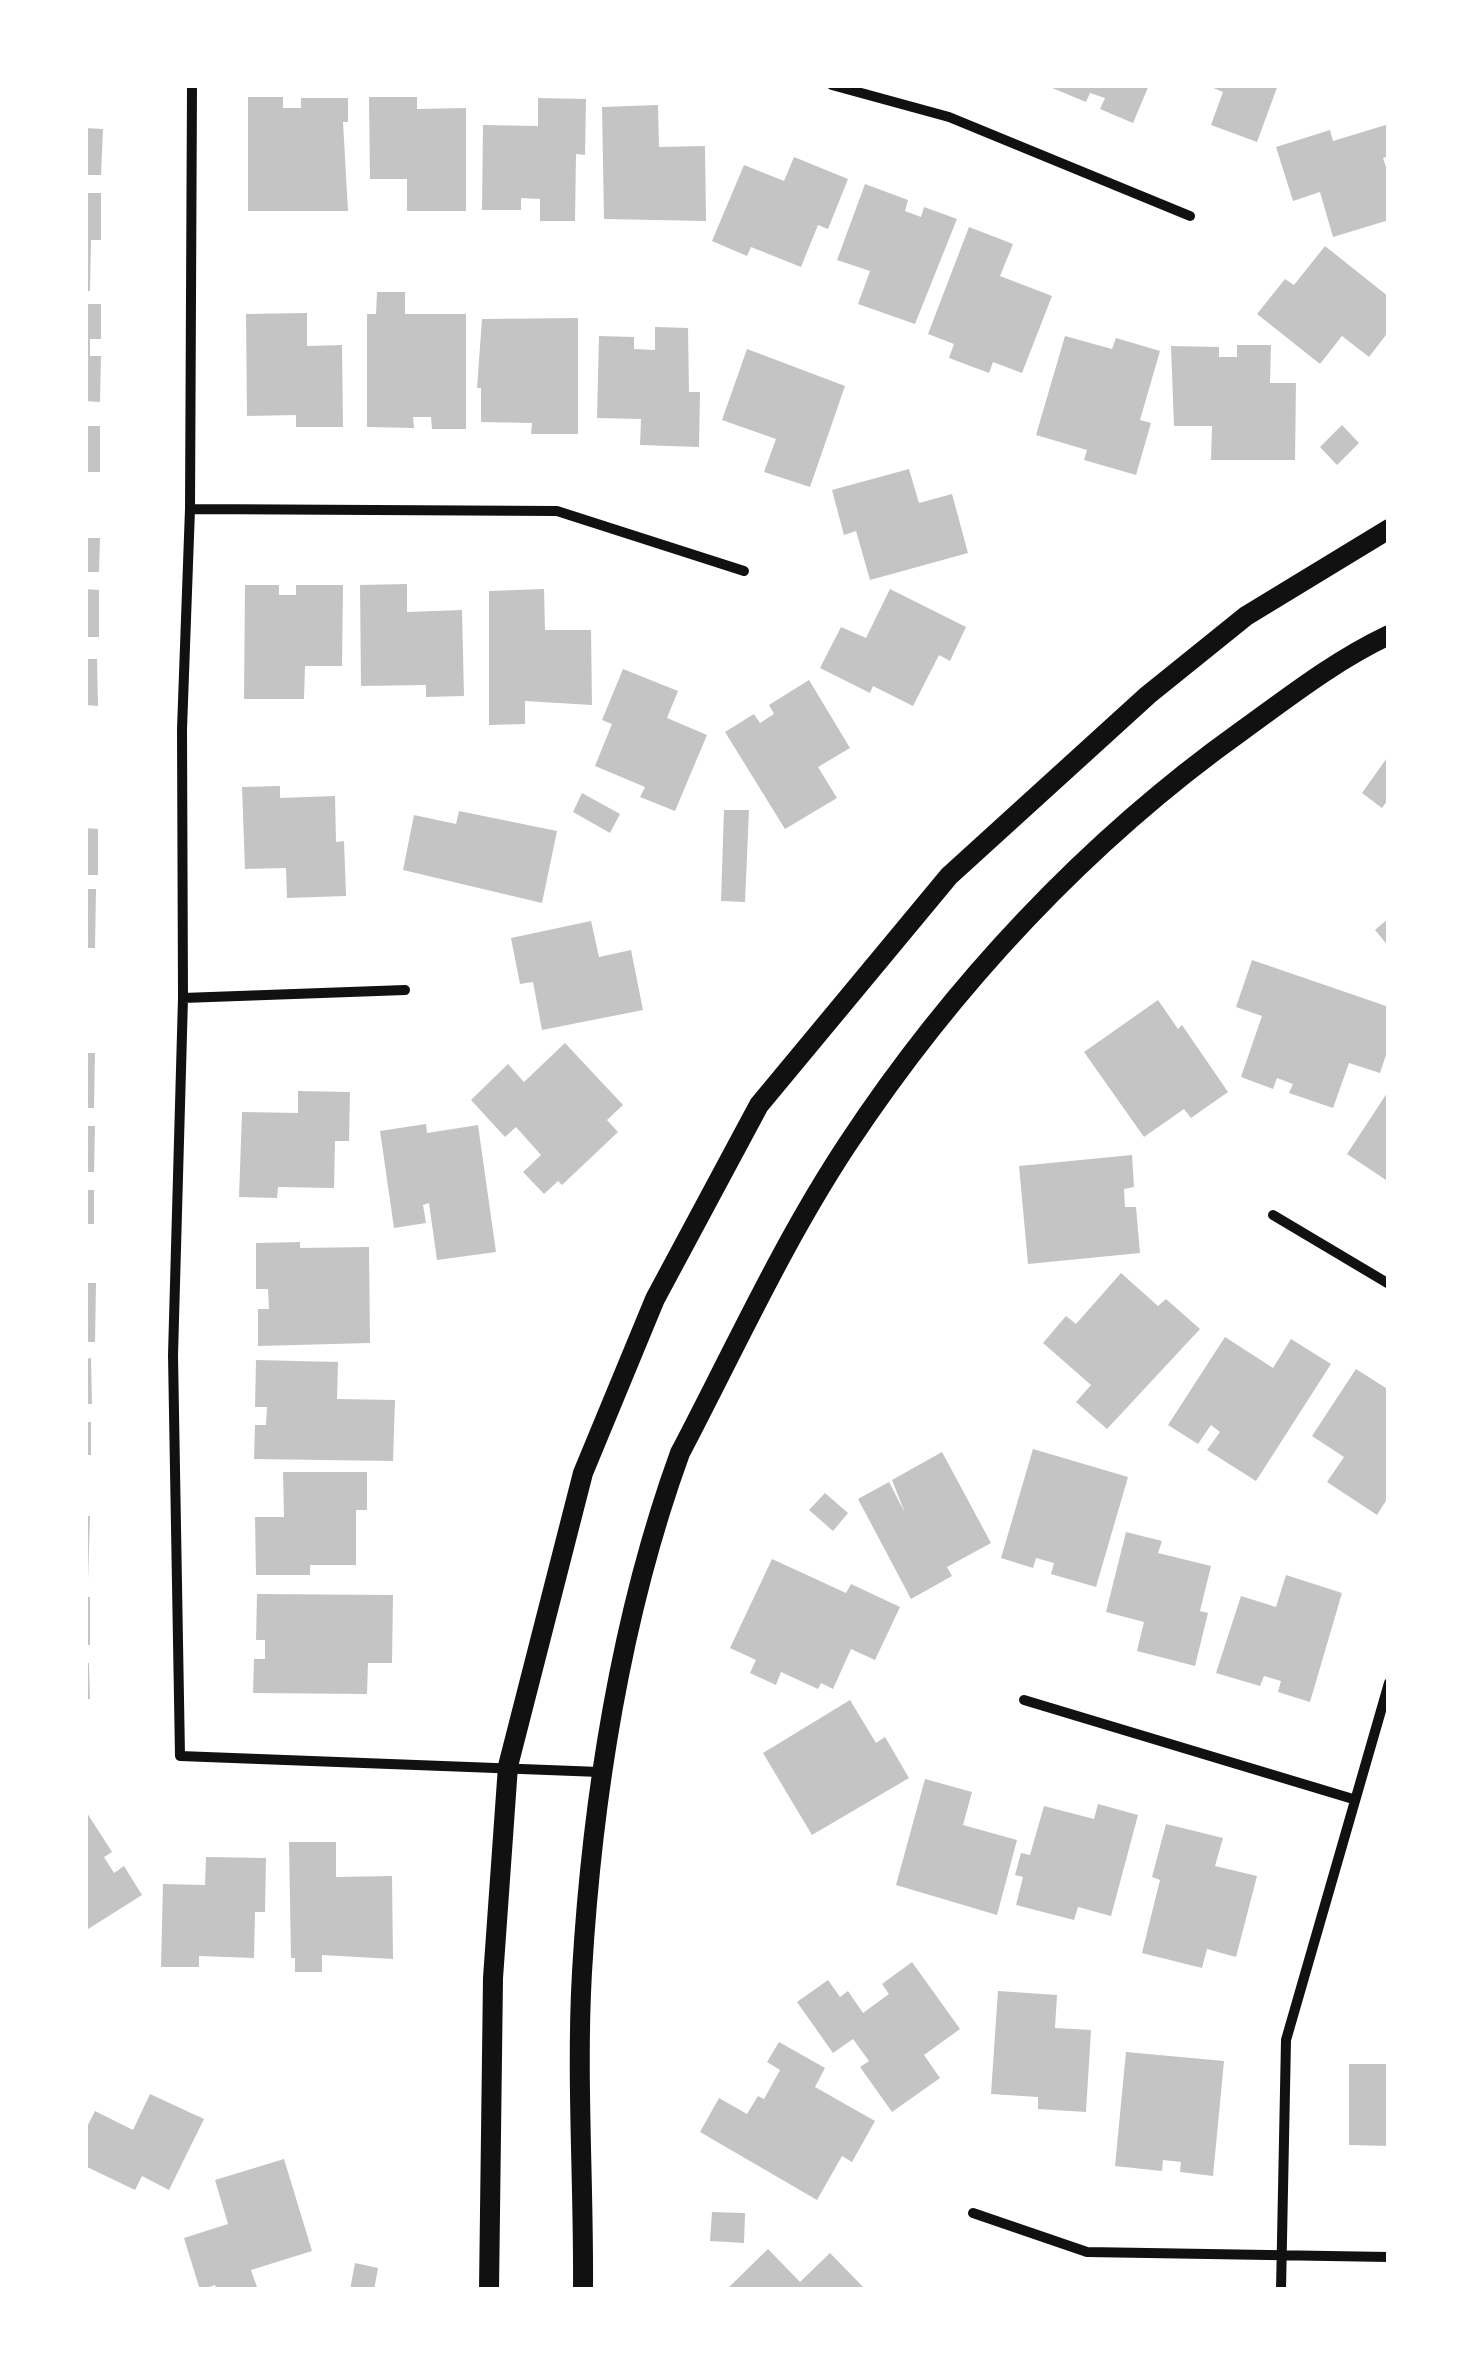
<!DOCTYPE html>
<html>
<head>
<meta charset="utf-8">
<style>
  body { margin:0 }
  #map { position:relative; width:1474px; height:2375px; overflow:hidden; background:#fff; font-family:Ubuntu,sans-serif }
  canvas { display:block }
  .frame { position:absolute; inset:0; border:88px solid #fff; pointer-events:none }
</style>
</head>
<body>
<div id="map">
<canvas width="1474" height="2375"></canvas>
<div class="frame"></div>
</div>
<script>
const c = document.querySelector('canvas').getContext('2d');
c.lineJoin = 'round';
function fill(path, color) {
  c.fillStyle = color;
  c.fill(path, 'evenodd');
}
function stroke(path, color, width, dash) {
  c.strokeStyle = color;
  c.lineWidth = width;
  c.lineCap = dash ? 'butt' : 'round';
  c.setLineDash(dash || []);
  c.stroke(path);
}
const building = new Path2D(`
  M1045,85h104l-16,38 -33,-14 5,-11 -15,-5 -4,9z
  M1206,85h72l-21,57 -46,-17 12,-33z
  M248,97h35v11h18v-10h47v24h-5l5,89h-100z
  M369,97h48v12l49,-1v103h-59v-32h-37z
  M538,98l48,1 -1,56 -9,-1 -1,67h-35v-22l-19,-1v12h-39l1,-85 55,1z
  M658,105l1,42 46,-1 1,75 -102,-2 -2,-112z
  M1389,124v32l-6,2 6,18v44l-56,17 -13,-45 -27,9 -17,-54 54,-17 3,11z
  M85,128l18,1 -2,46h-16z
  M794,157l54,22 -20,50 -10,-4 -17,42 -50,-20 -4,9 -35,-15 32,-76 40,16z
  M865,184l43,16 -3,11 16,6 3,-10 33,12 -42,105 -57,-20 12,-33 -33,-11z
  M85,193h16v47h-10l-1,51h-5z
  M969,227l44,17 -13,32 52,20 -30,77 -29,-11 -4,11 -40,-15 5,-14 -26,-10z
  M1325,246l64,51v34l-20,26 -27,-21 -22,28 -63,-50 28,-35 9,6z
  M377,292h28v22h61v115h-34l-1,-12h-18l1,11 -47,-1v-113h9z
  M85,304h16v35h-11v17h11l-1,46 -15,-1z
  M307,313v33l35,-1 1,82h-47v-12l-49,1 -1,-102z
  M578,318v116h-47l1,-11 -51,-1v-34h-4l5,-69z
  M655,327l33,1 1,64h11l-1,55 -59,-2 1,-26 -44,-1 2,-82 35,1v12l21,1z
  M1065,336l47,13 4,-11 44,13 -20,69 11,3 -15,52 -52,-15 3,-10 -51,-15z
  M1237,345h34l-1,38h26l-1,77h-84l1,-34h-38l-3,-80 48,1v10h18z
  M747,349l98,37 -35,101 -46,-15 12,-33 -54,-19z
  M1342,425l17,18 -22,22 -17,-18z
  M85,426h15v46h-15z
  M909,469l10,34 33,-9 16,59 -98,27 -14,-49 -12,4 -12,-45z
  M85,538h15l-1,34h-14z
  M407,584v28l55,-2 2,86 -38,1v-12l-65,1 -1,-101z
  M245,585h34v10h17v-10h47l-1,81h-37l-1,33h-60z
  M85,589l14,1v47h-14z
  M544,589l1,41h46l1,75 -67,-4v23l-36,1v-134z
  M890,589l76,38 -16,34 -11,-6 -26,51 -40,-20 -3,7 -50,-25 21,-41 25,11z
  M85,659h12l1,47 -13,-1z
  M623,669l55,22 -11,27 40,17 -32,76 -35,-14 5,-10 -50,-21 17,-42 -10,-4z
  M809,680l41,68 -32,19 19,31 -52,31 -60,-97 29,-18 6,9 14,-9 -5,-9z
  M1389,755v43l-7,10 -20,-15z
  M280,786v12l55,-2 1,46 8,-1 2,55 -59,2 -1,-30 -41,1 -3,-82z
  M582,793l38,21 -10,19 -37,-21z
  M724,810h25l-4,92 -24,-1z
  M459,811l98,20 -15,72 -139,-33 11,-55 42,9z
  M85,828l13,1v46h-13z
  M85,889h11l-1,59h-10z
  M1389,918v29l-14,-17z
  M591,921l8,36 32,-7 12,60 -101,20 -9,-48 -13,2 -9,-46z
  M1252,960l137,47v39l-9,27 -31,-10 -16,45 -44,-15 4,-9 -16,-6 -4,11 -32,-12 21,-61 -26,-9z
  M1158,1000l20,29 4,-4 46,67 -37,26 -7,-9 -40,28 -60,-85z
  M565,1043l58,62 -16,15 11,12 -56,53 -4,-4 -14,13 -21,-22 18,-17 -25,-28 -11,10 -34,-37 37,-36 16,18z
  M85,1053h10l-1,55h-9z
  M1389,1090v92l-42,-28z
  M298,1091l52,1 -1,49h-14l-1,47 -56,-1 -1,11 -38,-1 3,-85 56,1z
  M426,1124l1,9 51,-8 18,127 -59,8 -8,-57 -6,2 3,18 -32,5 -14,-97z
  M85,1126h10l-1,46h-9z
  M1132,1155l2,32 -10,2 1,18h11l4,46 -112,11 -9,-98z
  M85,1190h9v34h-9z
  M300,1242v6l69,-1 1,96 -112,3v-37h11l-1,-20h-12v-46z
  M1121,1273l37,33 8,-7 34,30 -93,100 -31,-27 15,-17 -48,-42 23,-27 10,8z
  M85,1283h11l-1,59h-10z
  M1225,1337l48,31 18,-29 40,25 -75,117 -49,-31 13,-18 -9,-7 -13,19 -30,-19z
  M91,1358l1,46h-7v-45z
  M256,1360l82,2 -1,37 58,1 -2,61 -139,-2 1,-34h11l1,-18h-12z
  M1356,1369l33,21v106l-12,19 -50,-33 17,-25 -32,-21z
  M85,1422h6v33h-6z
  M1033,1449l95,28 -32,110 -45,-13 3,-11 -18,-5 -3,10 -32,-10z
  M942,1452l49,91 -44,24 5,9 -41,23 -53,-100 31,-17 16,31 -13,-33z
  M283,1472h84v38h-11v55h-46v10h-54l-1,-58h29z
  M825,1493l23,20 -15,18 -24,-21z
  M85,1516h5l-2,65h-3z
  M1126,1532l36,9 -4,12 53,13 -11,45 8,2 -13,53 -58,-15 7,-29 -38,-10z
  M772,1559l74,34 5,-9 49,23 -25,53 -24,-11 -18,40 -12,-6 -3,6 -37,-17 -5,13 -26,-12 6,-13 -26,-12z
  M1286,1575l56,18 -32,109 -32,-10 3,-11 -17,-5 -4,10 -44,-13 25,-77 35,11z
  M257,1594l136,1 -1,68h-24l-1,31 -114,-1 1,-34h11v-19h-9z
  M85,1597h5v48h-5z
  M85,1663h4l1,36h-5z
  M850,1700l26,43 9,-6 24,41 -97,57 -49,-82z
  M925,1779l47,13 -9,33 54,15 -20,75 -101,-30z
  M1098,1804l40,11 -27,101 -33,-9 -4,13 -58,-15 7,-28 -8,-2 6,-22 9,2 14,-49 50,13z
  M87,1813l25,39 -8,5 10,16 10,-7 18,29 -57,36z
  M1166,1824l57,14 -8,28 42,10 -21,81 -29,-8 -5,19 -60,-15 18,-73 -8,-3z
  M289,1842h47v35l56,-1 1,83 -71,-4v17h-27v-14h-4z
  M206,1857l60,1 -1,54h-10l-1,46 -55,-2v11h-38l2,-83 42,1z
  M912,1962l48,67 -36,26 16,23 -48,34 -32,-45 9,-6 -16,-22 -20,14 -36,-51 31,-22 12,17 8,-6 15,22 26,-19 -7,-10z
  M998,1991l59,4 -2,33 36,2 -5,82 -48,-3v-12l-47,-3z
  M779,2042l46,26 -10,19 60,34 -23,41 -10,-6 -25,44 -117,-68 19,-34 28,16 11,-18 6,3 16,-29 -13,-8z
  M1126,2052l98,9 -11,115 -33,-4 1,-10 -18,-2 -1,11 -47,-5z
  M1349,2064h37l3,82 -40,-1z
  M150,2094l54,25 -35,71 -27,-14 -7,14 -50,-24v-35l10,-20 38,19z
  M284,2159l28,92 -61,19 7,20h-41l-2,-5 -15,5 -16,-52 44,-14 -13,-44z
  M712,2212l33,1 -1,30 -34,-2z
  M768,2249l32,33 30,-29 36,37h-140z
  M355,2263l23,5 -4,22h-24z`);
const minor = new Path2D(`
  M192,85l-2,424 -8,220 1,269 -10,357 7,401 420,16
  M832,85l117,32 241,99
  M190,509l367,2 187,60
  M183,998l222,-8
  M1273,1215l116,69
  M1024,1700l329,99
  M973,2213l114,39 302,5
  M1281,2290l5,-250 103,-357`);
const secondary = new Path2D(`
  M489,2290l4,-312 15,-212 75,-293 72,-174 104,-194 190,-229 199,-181 98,-79 143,-87
  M583,2290c1,-105 -7,-213 -1,-318 10,-172 39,-357 98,-519 54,-103 103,-211 167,-308 105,-159 240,-304 396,-415 47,-34 93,-70 146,-95`);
fill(building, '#c4c4c4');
stroke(minor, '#111', 10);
stroke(secondary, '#111', 20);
</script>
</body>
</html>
